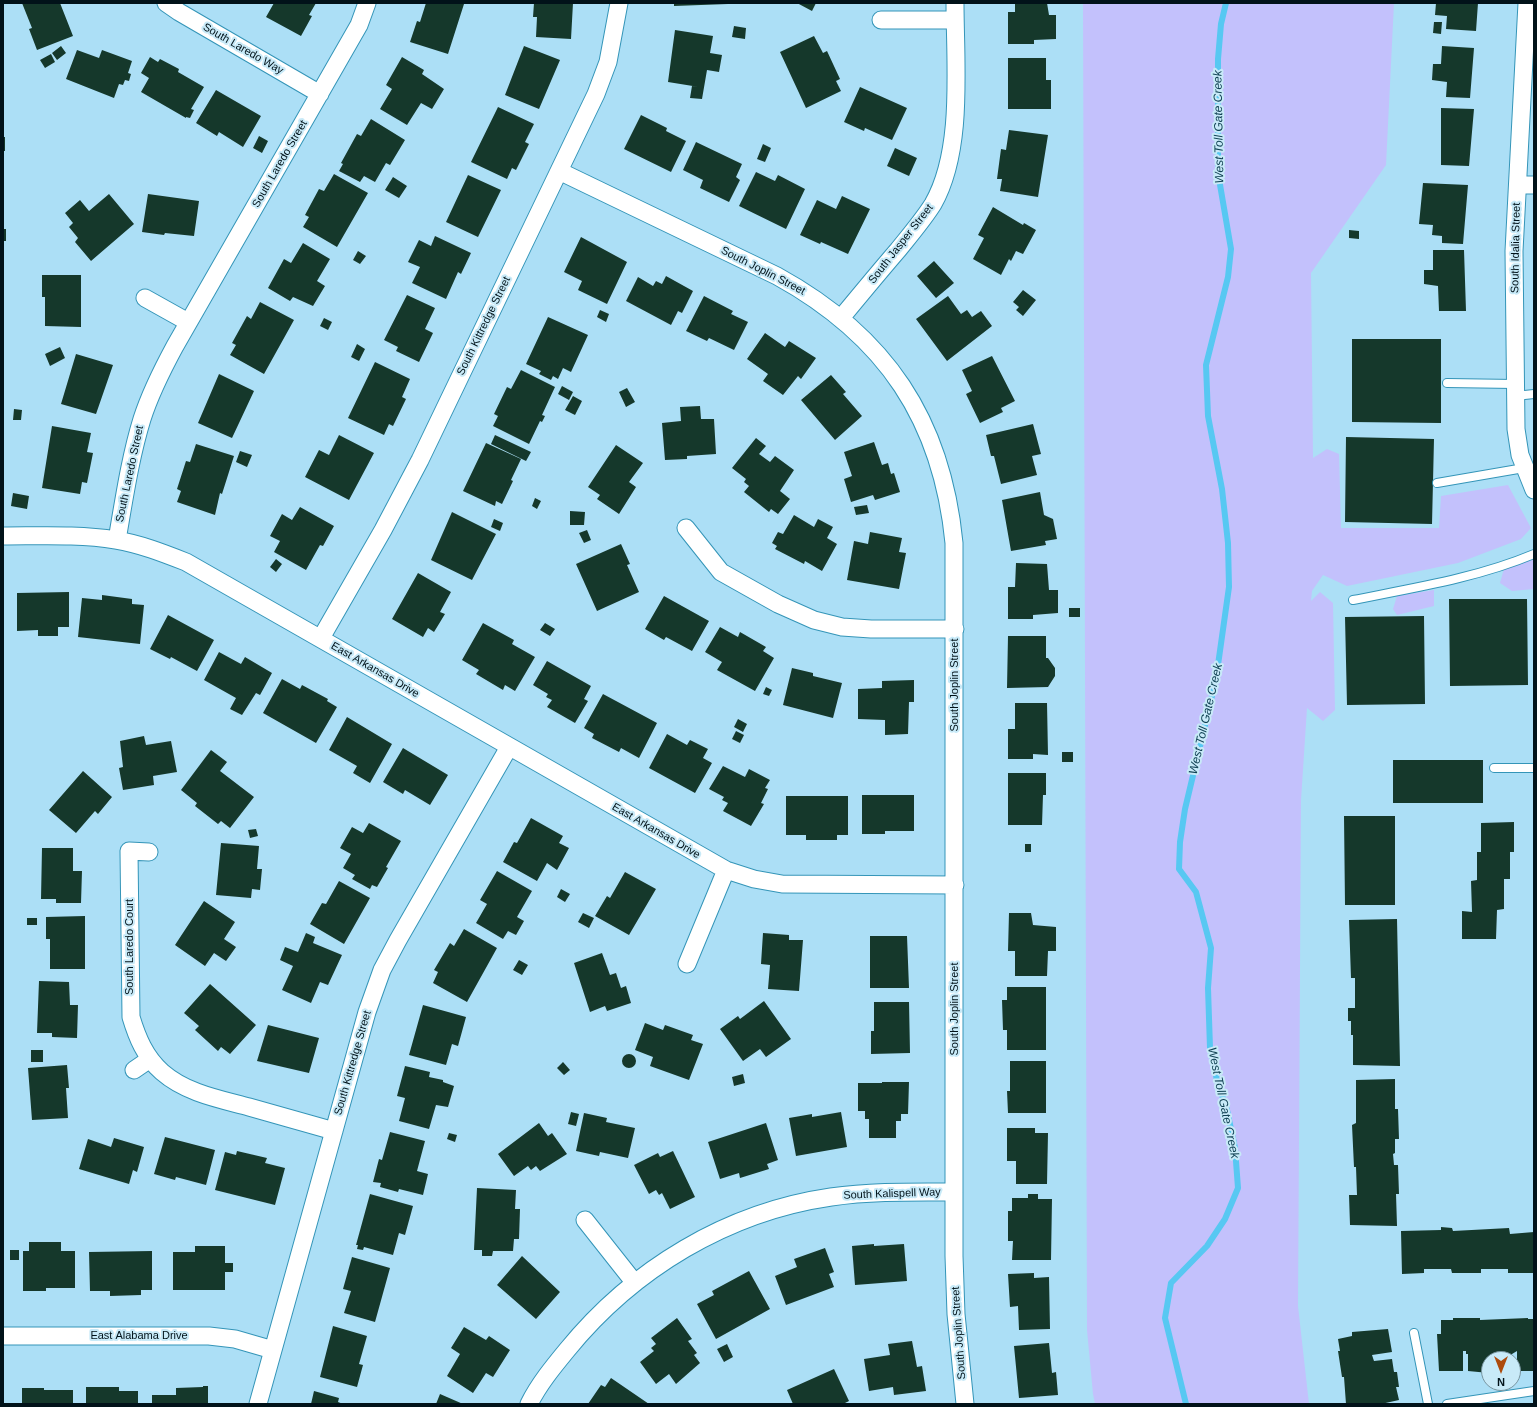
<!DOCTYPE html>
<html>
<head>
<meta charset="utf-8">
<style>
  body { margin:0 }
  #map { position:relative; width:1537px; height:1407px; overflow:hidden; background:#acdff6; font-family:Helvetica,sans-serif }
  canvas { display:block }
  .frame { position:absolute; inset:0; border:4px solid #011219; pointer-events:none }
  .north { position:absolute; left:1481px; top:1351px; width:40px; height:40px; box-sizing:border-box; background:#c8eaf8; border:1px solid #78949f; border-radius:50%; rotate:180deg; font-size:11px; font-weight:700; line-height:16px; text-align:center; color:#011219 }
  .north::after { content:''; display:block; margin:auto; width:14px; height:18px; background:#ad4b0c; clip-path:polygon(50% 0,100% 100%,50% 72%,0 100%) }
</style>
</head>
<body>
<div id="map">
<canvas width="1537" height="1407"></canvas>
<div class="frame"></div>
<div class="north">N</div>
</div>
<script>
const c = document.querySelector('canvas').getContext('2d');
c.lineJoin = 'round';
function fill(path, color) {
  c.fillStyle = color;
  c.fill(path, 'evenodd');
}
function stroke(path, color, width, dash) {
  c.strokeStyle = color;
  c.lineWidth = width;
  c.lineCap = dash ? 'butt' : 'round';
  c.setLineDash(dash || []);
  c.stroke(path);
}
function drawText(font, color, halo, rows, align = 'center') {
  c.font = font + ' Helvetica,sans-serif';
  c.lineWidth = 4;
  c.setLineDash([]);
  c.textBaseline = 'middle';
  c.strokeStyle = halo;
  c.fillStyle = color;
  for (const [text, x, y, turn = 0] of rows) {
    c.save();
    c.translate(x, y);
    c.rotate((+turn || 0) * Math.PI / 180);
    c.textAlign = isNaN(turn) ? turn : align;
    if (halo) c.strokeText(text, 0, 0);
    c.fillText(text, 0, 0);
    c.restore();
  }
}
const green = new Path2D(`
  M1083,3h311l-8,162 -75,108 2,185 14,-9 12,5 2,74h98l2,-32 67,-11 23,43 -10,11 -63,24 -111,23 -24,-11 -11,16 -1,10 9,-9 13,11 2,107 -12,11 -16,-13 -6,92 -3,506 11,98h-214l-2,-10 -6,-64z
  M1534,559v30l-22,2 -12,-8 4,-14z
  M1434,590v16l-37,9 -4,-6 4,-13z`);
const stream = new Path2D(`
  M1186,1404l-21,-86 6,-35 36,-37 18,-27 13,-31 -3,-40 -8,-38 -10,-30 -7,-32 -2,-60 3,-40 -15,-56 -17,-23 1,-27 5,-33 31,-130 13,-92 -1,-44 -6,-54 -14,-73 -2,-51 22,-88 3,-28 -13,-76v-114l3,-35 5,-21`);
const building = new Path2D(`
  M22,3h38l13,33 -36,14 -8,-21 3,-1z
  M274,3h42l-7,12 3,1 -11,20 -35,-19z
  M426,3l38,1 -16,50 -38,-12 7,-21 3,1z
  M534,3h39l-2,36 -35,-2 1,-20h-4z
  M674,3h54v1l-54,2z
  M797,3h19l-4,8z
  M1015,3h32l2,12h7v24l-22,1v4h-26v-32h7z
  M1436,3h42l-2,28 -30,-2 1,-13 -12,-1z
  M1434,22h8l-1,12 -8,-1z
  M734,26l12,2 -1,11 -13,-2z
  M675,30l38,6 -3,17 12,2 -3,17 -12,-2 -5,29 -12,-1 2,-12 7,1 -31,-5z
  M814,36l9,17 4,-2 13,28 -4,2 5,10 -35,17 -26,-56z
  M61,46l5,7 -9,7 -5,-7z
  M524,46l36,14 -21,49 -34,-14z
  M1442,46l32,2 -4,50 -24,-1 1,-15 -15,-2 1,-16h8z
  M77,50l22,8 3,-8 30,11 -4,12 3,1 -2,7 -4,-1 -2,5 -4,-1 -5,14 -48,-19z
  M51,54l4,8 -10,6 -5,-8z
  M150,57l8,5 2,-3 19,10 -1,3 26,15 -13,22 3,1 -4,8 -4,-1v1l-45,-26 8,-14 -8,-5z
  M402,57l22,13 -2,4 22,15 -12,20 -11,-6 -14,22 -27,-16 12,-20 -6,-4z
  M1008,58h38v22h5v29h-43z
  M860,87l47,21 -15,32 -27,-12 -1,3 -20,-9z
  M216,90l45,26 -18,31 -24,-15 -2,4 -21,-13z
  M498,107l36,17 -9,18 4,2 -13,26 -4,-2 -5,11 -36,-17z
  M1441,108l33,1 -5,57 -28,-1z
  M641,115l26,13 -1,3 20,10 -15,31 -47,-23z
  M371,119l34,21 -15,25 -4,-2 -11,19 -11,-6 -4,6 -21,-11 4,-7 -2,-1 16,-29 4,2z
  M1009,130l39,5 -10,62 -38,-6 2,-12h-5l4,-30 5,1z
  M259,136l9,5 -6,12 -9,-5z
  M3,137h2v14h-2z
  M696,142l46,22 -6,13 4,3 -11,22 -29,-14 3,-8 -20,-10z
  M763,144l8,4 -6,14 -8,-3z
  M895,148l22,10 -8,18 -22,-10z
  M756,172l19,9 3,-6 27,14 -19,40 -47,-23z
  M334,174l34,19 -31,54 -34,-20 6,-10 -4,-2 14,-26 5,2z
  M468,175l33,15 -23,47 -32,-15z
  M393,177l14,9 -8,12 -14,-8z
  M1423,183l45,2 -5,59 -21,-1v-7l-10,-1 1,-10 -14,-1z
  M109,194l25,30 -43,37 -16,-19 3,-4 -9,-11 4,-4 -8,-10 15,-13 9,11z
  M148,194l51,7 -5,35 -29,-3 -1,2 -22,-3z
  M842,196l28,13 -22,45 -27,-12 -1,2 -20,-9 17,-35 19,9z
  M993,207l30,18 1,-2 12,7 -13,24 -7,-3 -5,10 -2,-2 -8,16 -28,-16 11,-21 -6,-3z
  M3,229h3v12h-3z
  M1349,230l10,1v8l-10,-1z
  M435,236l36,17 -10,21 -3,-2 -12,27 -34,-16 8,-16 -12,-5 11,-22 12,6z
  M581,237l46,25 -20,42 -29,-14 4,-9 -18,-9z
  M303,243l27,16 -13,22 8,5 -12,20 -20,-9 -3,4 -22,-13 16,-29 7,4z
  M1433,250h31l2,61h-27l-1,-25 -14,-2v-14h9z
  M358,251l8,5 -6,8 -7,-4z
  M934,261l20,22 -18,15 -19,-22z
  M42,275h39v52l-36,-1v-29h-3z
  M666,276l27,15 -11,22 -4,-2 -7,14 -45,-24 12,-24 15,9 3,-5 6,3z
  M1023,290l13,10 -13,16 -7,-6 3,-3 -6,-5z
  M407,295l28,13 -10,21 8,4 -14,29 -23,-11 2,-4 -14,-7z
  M704,296l29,15 -2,3 17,8 -14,28 -25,-12 -2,3 -21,-10z
  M948,296l13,18 6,-4 5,7 9,-6 11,15 -45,35 -31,-42z
  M260,302l34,18 -30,54 -34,-19 6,-10 -4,-2 15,-27 4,3z
  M600,310l9,4 -3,8 -9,-5z
  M548,317l40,18 -17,37 -8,-4 -5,11 -5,-3 -2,4 -12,-6 2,-3 -15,-7z
  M324,318l8,4 -4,8 -8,-4z
  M765,333l20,14 4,-6 27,17 -15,21 -3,-3 -15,19 -20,-14 5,-7 -21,-15z
  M1352,339h89v84l-89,-1z
  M357,344l8,5 -6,12 -8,-4z
  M60,347l5,11 -15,8 -5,-12z
  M76,354l37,11 -17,49 -35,-10z
  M992,356l23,45 -14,7 2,4 -23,11 -14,-29 6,-3 -10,-21z
  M375,362l35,17 -8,18 4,2 -13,27 -4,-2 -5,11 -36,-17z
  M521,370l34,17 -13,28 3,1 -3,6 -2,-1 -11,23 -36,-18 5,-10 -4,-2 13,-27 4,2z
  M219,374l35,17 -22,47 -34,-15z
  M831,375l15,17 -3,2 19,22 -27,24 -34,-40z
  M562,386l11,6 -4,8 -11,-6z
  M627,388l8,14 -9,5 -7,-15z
  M573,396l9,5 -7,14 -10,-5z
  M700,406l1,13h13l2,35 -29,2v3l-22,1 -3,-37 19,-2 -1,-14z
  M14,409l8,1 -1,10h-8z
  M1033,424l8,30 -9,2 5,19 -36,9 -7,-28h-3l-5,-21z
  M52,426l39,7 -4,19 6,1 -6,30 -5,-1 -2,12 -38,-6z
  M339,435l35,18 -25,47 -44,-23 14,-27 10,5z
  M495,435l36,17 -5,9 -35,-17z
  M1346,437l88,2 -2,85 -87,-2z
  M756,438l10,8 -7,8 11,8 5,-6 19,14 -14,21 10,8 -12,15 -7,-5 -2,3 -25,-20 5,-6 -5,-4 2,-3 -14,-11z
  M874,442l8,23 6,-2 3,11 3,-1 6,19 -25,8 -2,-5 -22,7 -7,-23 8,-3 -8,-24z
  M486,443l35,16 -10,21 2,1 -11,23 -6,-3 -1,5 -32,-15z
  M196,444l38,12 -12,38 -2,-1 -5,22 -38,-13 4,-11 -4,-2 9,-28 4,1z
  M616,445l27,18 -14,19 7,5 -17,27 -22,-15 3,-4 -12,-8z
  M240,451l12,4 -5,12 -11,-5z
  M1040,492l4,23 9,4 4,20 -12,2 1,4 -35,6 -9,-51z
  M13,493l16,3 -2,13 -16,-3z
  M535,498l6,3 -4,8 -5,-3z
  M867,505l2,8 -13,2 -2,-8z
  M300,507l34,19 -11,20 -3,-1 -14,25 -32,-18 6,-11 -10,-5 12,-22 10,6z
  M570,511l15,1 -1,13h-14z
  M452,512l44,22 -24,46 -41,-20z
  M794,515l20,12 4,-8 15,8 -6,11 10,6 -15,27 -17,-10 -1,3 -29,-15 2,-3 -5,-3 6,-11 5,2z
  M494,519l9,4 -3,8 -9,-4z
  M587,530l4,10 -7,3 -5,-10z
  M870,532l32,6 -3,14 7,1 -7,36 -52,-9 7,-39 14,3z
  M621,544l9,20 -3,1 12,27 -42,19 -21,-47z
  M276,559l6,5 -6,8 -6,-5z
  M1016,563l31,1 2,26h9v23l-25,2v4h-25v-32h7z
  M418,573l33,19 -11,20 5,2 -11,18 -6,-4 -5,9 -31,-18z
  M69,592v35h-11v9h-20v-6l-21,1v-38z
  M102,595l30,4v5l12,1 -4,39 -62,-7 4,-39 20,2z
  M664,596l45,25 -17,30 -26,-14 -2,3 -19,-11z
  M1449,599h78l1,86 -78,1z
  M1069,608h11v9h-11z
  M168,615l46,25 -17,31 -26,-14 -1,2 -20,-10z
  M1424,616l1,88 -78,1 -2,-88z
  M483,623l31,17 -2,4 23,13 -20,34 -10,-6 -2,5 -27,-16 3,-4 -17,-10z
  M545,623l10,6 -5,7 -10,-6z
  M720,627l18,10 2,-5 26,15 -3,4 11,7 -19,33 -38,-21 5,-8 -17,-10z
  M1008,636h38v22h2l7,10v8l-7,11 -41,1z
  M219,652l22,12 4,-7 27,16 -12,22 -4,-2 -14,22 -12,-6 6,-11 -32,-18z
  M547,661l44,25 -7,13 4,2 -13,22 -28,-16 5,-7 -6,-3 2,-3 -15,-9z
  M792,668l21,5v3l29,7 -9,35 -50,-13z
  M282,679l18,10 2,-4 26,14 -1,2 10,6 -21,36 -53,-30z
  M914,680v22h-5l-1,32 -23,1v-15l-27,-1v-30l24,-1v-7z
  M766,687l6,3 -3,6 -6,-2z
  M603,694l54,29 -18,35 -18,-10 -2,4 -27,-14 2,-4 -10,-6z
  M1015,703h32l1,52 -15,-1v5h-25v-30h7z
  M347,717l45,27 -22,39 -17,-10 4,-7 -28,-16z
  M738,719l9,5 -4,8 -9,-5z
  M736,731l8,4 -4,8 -8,-4z
  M667,734l20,11 3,-5 18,9 -5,9 9,5 -17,30 -46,-25z
  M144,736l2,9 25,-4 6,31 -24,4 1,9 -31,5 -4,-22 4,-1 -3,-26z
  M403,748l45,27 -18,30 -25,-15 -2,4 -20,-12z
  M211,750l16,12 -7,9 34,26 -24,31 -9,-7 -3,3 -23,-18 2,-3 -16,-13z
  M1062,752h11v10h-11z
  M1393,760h90v43h-90z
  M723,766l22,11 4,-8 21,11 -5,8 3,1 -7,14 3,1 -13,22 -28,-15 5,-8 -6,-3 2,-3 -15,-8z
  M83,771l29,26 -14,17 -3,-3 -19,22 -27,-23z
  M1008,773h38v22h-3l-1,30h-34z
  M862,795h52v36h-29v3h-23z
  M786,796h62v39h-11v5h-31v-5h-20z
  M1344,816h51v89h-50z
  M531,818l32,18 -4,7 10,5 -12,22 -10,-7 -10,18 -34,-19 11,-20 3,1z
  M1514,822v30h-4v27h-6v30l-7,1 -1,29h-34v-28l10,1 -1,-31 6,-1v-28h4v-29z
  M369,823l32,18 -15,26 2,1 -11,19 -5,-2 -2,4 -18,-10 3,-4 -12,-7 8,-14 -11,-6 12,-21 11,6z
  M256,829l2,7 -8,2 -2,-8z
  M221,843l38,3 -2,23h5l-2,21 -8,-1 -1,9 -35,-3z
  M1025,844h6v8h-6z
  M42,848h31v23h9l-1,32h-25v-4h-15z
  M497,871l35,20 -15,26 7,4 -8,14 -8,-4 -5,8 -27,-16 11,-19 -7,-4z
  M625,872l31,17 -27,46 -34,-19 12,-20 3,2z
  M339,881l31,17 -26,46 -34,-20 12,-21 4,1z
  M561,889l9,5 -5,8 -8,-5z
  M204,901l31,21 -11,17 12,8 -10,14 -12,-8 -9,13 -30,-21z
  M583,913l11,5 -5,10 -11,-6z
  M1009,913h22l2,12 23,2v24h-8l-1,25h-32v-25h-7z
  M85,916v53h-35v-30h-4v-22z
  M27,918h10v7h-10z
  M1397,919l3,147 -47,-1v-30h-2v-14h-3v-13h7v-30h-4l-2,-58z
  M464,929l33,19 -30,54 -34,-19 5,-11 -4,-2 16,-27 4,3z
  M306,933l9,4 -2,6 29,12 -14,30 -8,-3 -9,21 -29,-13 11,-24 -13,-6 5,-13 13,5z
  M763,933l26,2v5h14l-4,51 -31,-2 2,-24 -9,-1z
  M870,936h37l2,52h-39z
  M602,953l8,22 6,-2 5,15 5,-2 5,17 -24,8 -2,-5 -15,6 -16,-49z
  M519,960l9,5 -6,10 -9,-5z
  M39,981l30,1 1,23h8l-1,33 -25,-1v-4h-15z
  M210,984l46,41 -26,29 -9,-7 -3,4 -23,-21 4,-4 -15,-13z
  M1007,987h39v63h-39v-20h-4l-1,-30h5z
  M764,1001l27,38 -25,18 -6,-8 -17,12 -23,-32 18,-13 2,3z
  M874,1002h35l1,51 -39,1v-23h3z
  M423,1005l43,12 -8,29 -6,-2 -6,21 -37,-10z
  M645,1023l18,7 2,-5 28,10 -2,5 12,4 -14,36 -39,-14 3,-9 -18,-7z
  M268,1025l51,13 -10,35 -52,-12z
  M31,1050h12v12h-12z
  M622 1061a7 7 0 1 1 14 0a7 7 0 1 1-14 0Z
  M1010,1061h36v52h-38l-1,-22h3z
  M563,1062l7,8 -6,5 -7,-7z
  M67,1065l2,23h-3l2,30 -36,2 -4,-52z
  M405,1066l25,6 -1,5 14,3v2l11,4 -6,21 -12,-2 -7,24 -30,-8 6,-23 -8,-2z
  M743,1074l2,9 -11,3 -2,-9z
  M1395,1079v30h3l1,30h-4v14l-2,1 1,11h4l1,29h-3l1,32 -47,-1 -1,-30h8l-1,-28h-2l-2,-42 4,-2v-43z
  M882,1082h27l-1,32h-7v7h-5v17h-27v-19h-4v-8h-7v-28h24z
  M571,1112l8,2 -3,12 -8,-2z
  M841,1112l6,35 -51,9 -7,-38 23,-4v3z
  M584,1113l23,5 -1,4 29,6 -7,30 -28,-6 -1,4 -23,-5z
  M539,1123l9,13 4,-3 15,21 -27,17 -4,-5 -5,4 -3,-4 -14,10 -16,-22z
  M766,1123l12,37 -11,4 2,5 -29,9 -1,-5 -19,6 -12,-37z
  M1007,1128h28v5h13l-1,51h-31v-23h-9z
  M390,1132l35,9 -8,30 11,3 -5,21 -24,-6 -1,3 -18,-5 1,-4 -8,-1 6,-23 3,1z
  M449,1133l8,2 -2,7 -8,-3z
  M165,1137l50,13 -9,35 -30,-8 -1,3 -21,-6z
  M114,1138l30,9 -7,25 -4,-2 -4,14 -50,-15 9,-30 23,8z
  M237,1151l30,7 -2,5 20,5 -10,37 -60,-15 10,-38 11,3z
  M673,1151l22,46 -25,12 -8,-16 -3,2 -3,-5 -7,4 -15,-29 24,-12 2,4z
  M477,1188l39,2 -1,19h5l-1,30h-5l-1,12h-20l-1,5h-10v-6h-8z
  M370,1194l43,12 -8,29 -6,-2 -6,22 -29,-8 -1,3 -6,-1 1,-4h-2z
  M1028,1194h10v5h14l-1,61h-39l1,-19h-5v-30h4v-13h16z
  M1441,1227l11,1 1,3 56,-3 1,6 24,-2v41h-26v-4h-27v4h-29l-1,-4h-27v4l-22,1 -1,-43 40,-1z
  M29,1242h32v9h14v37h-29v3h-23v-40h6z
  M874,1244v2l30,-2 3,37 -52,4 -3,-39z
  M195,1246h30v17h8v9h-8v18h-52v-38h22z
  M825,1248l9,24 -5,2 5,13 -48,18 -11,-29 22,-9 -3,-8z
  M10,1250h9v10h-9z
  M152,1251v39h-11v5l-31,1v-5h-20l-1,-39z
  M522,1256l38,36 -24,27 -39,-34z
  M352,1257l38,11 -15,54 -31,-9 7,-22 -8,-2z
  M749,1271l21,38 -54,30 -19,-35 17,-9 -2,-4z
  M1034,1273v5l15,-1 1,52 -31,1 -1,-24 -8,1 -2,-33z
  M677,1318l15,21 -4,2 9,12 -3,2 6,8 -24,21 -7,-10 -13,10 -16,-22 14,-11 -3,-3 5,-4 -5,-6z
  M1453,1318h27v2l48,-2v1h6v52h-17v-20l-5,3v5h-23v14l-21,-2v-17h-2v-3h-3v20h-24l-2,-37h4v-14h12z
  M333,1326l34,10 -8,28 4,1 -6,22 -37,-10z
  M464,1327l22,13 3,-4 21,14 -17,27 -7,-4 -13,20 -26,-17 13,-22 -9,-6z
  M1388,1329l4,23 -20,3 2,6 18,-2 2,13h3l2,15h-3l3,13 -18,4h-35l-2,-27h-2l-4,-26h2l-2,-12 14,-3v-4z
  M912,1341l5,26 5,-1 4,25 -32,4 -1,-8 -24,4 -5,-32 26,-4 -2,-11z
  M1049,1343l3,30 4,-1 2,23 -39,3 -5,-52z
  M727,1344l6,13 -9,5 -7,-13z
  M834,1369l15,32 -6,3h-50l-6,-14z
  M611,1378l38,26h-61l13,-19 4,2z
  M203,1386h5v18h-56v-9h24v-7l27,-1z
  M86,1387h33v4h19v13h-52z
  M22,1388h22v2h29v14h-51z
  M314,1391l25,7 -1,4 5,2h-32z
  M440,1394l23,10h-27z`);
const service = new Path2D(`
  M1447,383l68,1
  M1515,396l19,-2
  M1437,483l87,-15
  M1353,600c60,-12 124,-22 181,-46
  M1494,768h40
  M1414,1333l14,71
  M1447,1404l87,-13`);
const minor = new Path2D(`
  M166,3l13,9 141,82
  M1527,3l-13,248 2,178 4,26 14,35
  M881,20h74
  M559,171l218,105c109,60 165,144 177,267v713l2,58 9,90
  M1518,185h16
  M145,298l43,24
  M841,318c19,-23 38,-46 57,-68 12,-15 25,-30 35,-46 31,-54 22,-140 22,-201
  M686,528l35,44 57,32 36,16 28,7 29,2h84
  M3,536c38,0 76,-2 113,4 24,4 47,13 70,22l540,308 28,9 28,5 173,1
  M117,540c7,-40 13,-82 25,-121 8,-25 20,-49 33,-73l184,-321 8,-22
  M321,638l62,-108 37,-70 176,-366 12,-32 11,-59
  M149,852l-20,-1 2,166c6,20 14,40 31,55 24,21 57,27 87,35 28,8 57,16 85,24
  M687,964l39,-94
  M134,1070l16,-11
  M585,1220l49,62
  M3,1336h206l26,3 38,11
  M258,1404l109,-392 15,-42 16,-30 111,-193
  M529,1404c10,-20 24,-37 38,-54 66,-81 160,-138 264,-153 41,-6 82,-5 123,-5`);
const streetNames = [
  ["South Laredo Way",243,49,30],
  ["South Laredo Street",280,164,-60],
  ["South Jasper Street",901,244,-52],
  ["South Idalia Street",1516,248,-89],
  ["South Joplin Street",763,271,27],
  ["South Kittredge Street",484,326,-64],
  ["South Laredo Street",130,474,-78],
  ["East Arkansas Drive",375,670,30],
  ["South Joplin Street",955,685,-90],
  ["East Arkansas Drive",656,831,30],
  ["South Laredo Court",130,947,-90],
  ["South Joplin Street",955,1009,-90],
  ["South Kittredge Street",353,1063,-74],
  ["South Kalispell Way",892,1194,-2],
  ["South Joplin Street",959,1333,-94],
  ["East Alabama Drive",139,1336]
];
const waterNames = [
  ["West Toll Gate Creek",1219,127,-91],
  ["West Toll Gate Creek",1206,719,-77],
  ["West Toll Gate Creek",1223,1103,78]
];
fill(green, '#c3c1fc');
stroke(stream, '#57c8f2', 6);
fill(building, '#15382b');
stroke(service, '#3495b8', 10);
stroke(minor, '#3495b8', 19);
stroke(service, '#fff', 8);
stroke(minor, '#fff', 17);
drawText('11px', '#011219', '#c8eaf8', streetNames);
drawText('italic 12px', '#114254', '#c8eaf8', waterNames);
</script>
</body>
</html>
